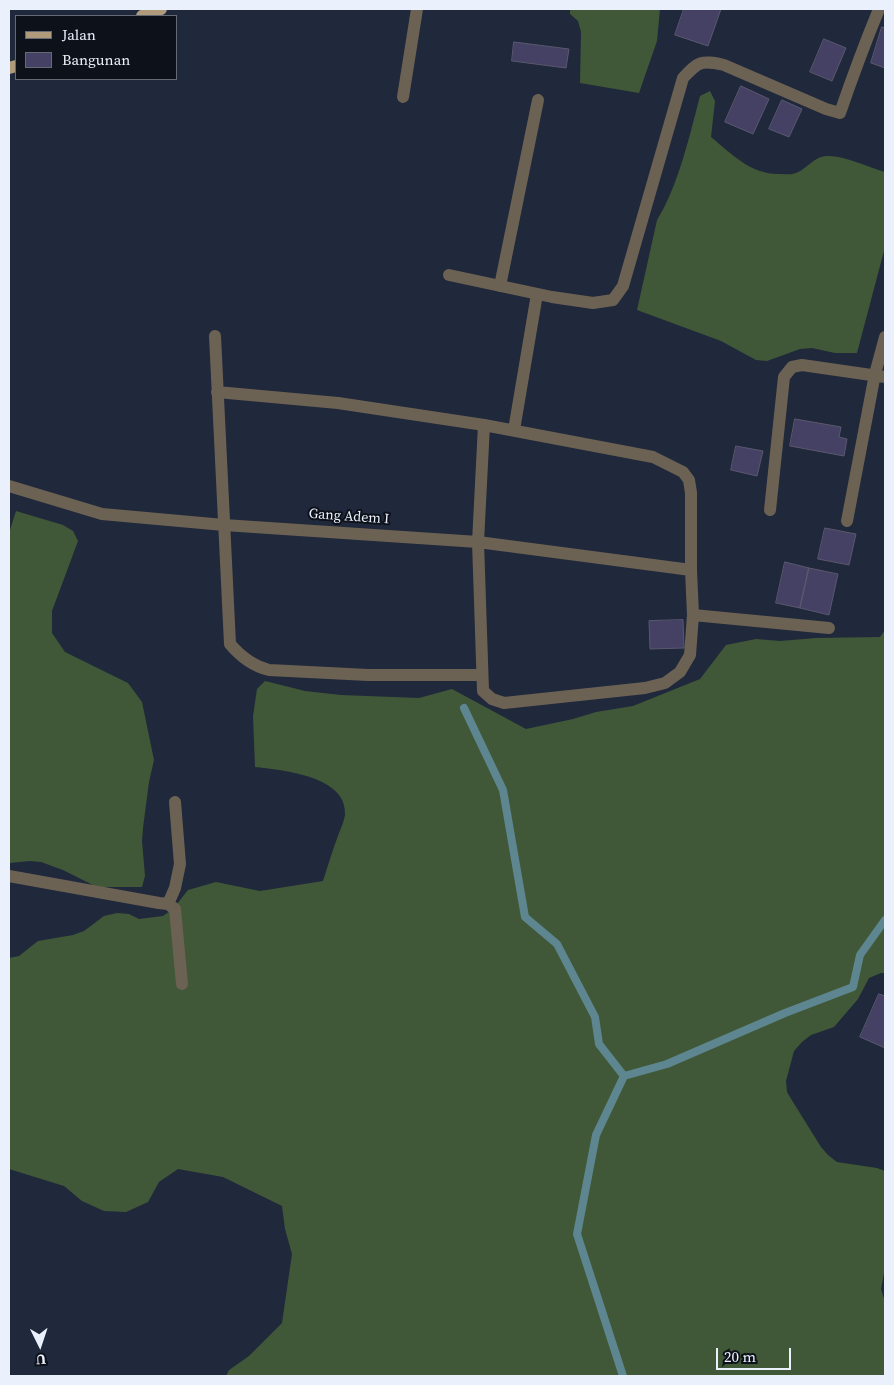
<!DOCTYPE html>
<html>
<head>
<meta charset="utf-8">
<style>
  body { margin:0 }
  #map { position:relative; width:894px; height:1385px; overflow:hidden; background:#20283b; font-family:"Source Serif 4",serif }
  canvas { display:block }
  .frame { position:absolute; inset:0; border:10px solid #eaf0fc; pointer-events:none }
  .legend { position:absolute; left:15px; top:15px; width:162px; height:65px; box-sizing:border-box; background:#0d1119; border:1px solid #656a74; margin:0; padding:6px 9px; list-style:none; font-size:15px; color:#eaf0fc }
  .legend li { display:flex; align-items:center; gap:10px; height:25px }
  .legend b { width:25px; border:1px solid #656a74 }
  .north { position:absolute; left:15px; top:1320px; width:50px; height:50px; -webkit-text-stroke:4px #0d1119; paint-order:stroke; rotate:176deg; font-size:14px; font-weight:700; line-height:20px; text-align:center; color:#eaf0fc }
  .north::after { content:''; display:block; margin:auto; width:18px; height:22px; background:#eaf0fc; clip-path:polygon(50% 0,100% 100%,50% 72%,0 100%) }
  .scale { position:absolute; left:716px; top:1348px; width:75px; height:22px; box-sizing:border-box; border:2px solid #eaf0fc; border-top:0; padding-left:6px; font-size:15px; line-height:18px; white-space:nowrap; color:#eaf0fc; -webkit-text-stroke:4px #0d1119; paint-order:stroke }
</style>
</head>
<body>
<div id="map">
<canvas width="894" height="1385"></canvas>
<div class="frame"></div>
<ul class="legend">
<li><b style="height:6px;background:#af9b7b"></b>Jalan</li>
<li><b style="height:14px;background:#454164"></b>Bangunan</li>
</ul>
<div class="north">U</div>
<div class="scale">20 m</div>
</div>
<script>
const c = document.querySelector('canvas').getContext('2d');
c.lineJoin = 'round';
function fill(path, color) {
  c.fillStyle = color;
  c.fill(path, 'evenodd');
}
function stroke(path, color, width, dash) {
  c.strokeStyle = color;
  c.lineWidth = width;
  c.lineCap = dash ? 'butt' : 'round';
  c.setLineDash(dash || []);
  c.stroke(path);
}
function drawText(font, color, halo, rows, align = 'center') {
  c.font = font + ' "Source Serif 4",serif';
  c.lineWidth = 4;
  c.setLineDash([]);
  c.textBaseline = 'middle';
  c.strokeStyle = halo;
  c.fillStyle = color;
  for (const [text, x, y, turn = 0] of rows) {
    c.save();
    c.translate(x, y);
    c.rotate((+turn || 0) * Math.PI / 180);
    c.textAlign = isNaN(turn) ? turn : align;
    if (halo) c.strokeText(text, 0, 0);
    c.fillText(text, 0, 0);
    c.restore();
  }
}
const forest = new Path2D(`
  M570,9h90l-3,32 -18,52 -59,-10 1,-51 -3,-11 -8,-7z
  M710,91l5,10 -4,36c22,18 40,38 70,37 5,0 10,1 15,-1 12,-5 16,-15 30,-17 17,-1 42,11 59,16v75l-28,106h-22l-23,-5 -12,1 -33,12 -11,-1 -35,-19 -84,-31 20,-90c21,-33 33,-86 43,-124z
  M16,511l47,14 10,6 5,10 -26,70v22l13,19 63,31 14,19 12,58 -5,22 -6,46 -1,13 3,35 -3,11h-45l-34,-17 -22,-8 -11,-1 -21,2v-330z
  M885,630v343h-4l-12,5 -11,21 -24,28 -23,8 -9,7 -8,9 -8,30 1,11 6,10 28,45 7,8 9,7 40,6 8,3v96l-4,22 4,13v74h-659l3,-6 20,-14 33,-33 10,-69 -7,-25 -3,-23 -59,-29 -45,-8 -19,13 -11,20 -22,10 -22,-1 -22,-10 -18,-15 -55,-17v-211l10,-2 19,-15 35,-6 11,-4 20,-15 13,-3 12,1 10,5 24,-3 10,-7 15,-19 28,-8 44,9 63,-10c5,-16 10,-32 16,-48 2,-5 5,-12 6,-18 3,-39 -63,-45 -90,-48l-2,-51 4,-27 8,-8 40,10 36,4 78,3 33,-9 74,40 47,-10 23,-7 37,-6 67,-27 26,-34 30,-6 24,2 36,-3 64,-1z`);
const stream = new Path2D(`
  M464,708l39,82 22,127 32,27 38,73 4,27 25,32
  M623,1376l-46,-142 19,-99 28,-59 43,-12 118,-51 68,-26 7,-32 25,-35`);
const building = new Path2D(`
  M684,9h37l-13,37 -33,-11z
  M882,27l3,1v40l-14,-5z
  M824,39l22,9 -14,33 -22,-9z
  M514,42l55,7 -3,19 -54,-7z
  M741,86l28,13 -16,35 -28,-12z
  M782,100l20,9 -13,28 -20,-8z
  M795,419l46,8 -2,10 8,2 -3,17 -54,-10z
  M736,446l27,5 -6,25 -26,-6z
  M825,528l31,6 -7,31 -31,-6z
  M785,562l24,6 -9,40 -24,-5z
  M809,568l29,6 -9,41 -29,-7z
  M683,620l1,28 -34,1 -1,-28z
  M879,994l6,2v52l-25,-11z`);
const minor = new Path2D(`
  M403,97l14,-88
  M449,275l103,22 41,6 20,-3 10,-14 60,-208c16,-17 18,-18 41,-13l102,44 14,4c12,-35 25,-70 39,-104
  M500,286l38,-186
  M215,336l15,308c11,13 23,22 39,26l99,5h114
  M217,392l121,11 146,22 169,32 30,15 6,8 2,13v77l2,45 -3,40 -10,17 -15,11 -20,5 -141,15 -12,-4 -9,-8 -5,-149 6,-117
  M514,430l23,-136
  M9,486l93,28 122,11 254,17 213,28
  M770,510l14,-133 8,-10 10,-2 83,12
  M847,521l28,-147 10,-37
  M693,615l136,13
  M9,876l150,27 9,1 7,5 7,75
  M168,904l7,-16 5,-24 -5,-62`);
const major = new Path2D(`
  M142,16l19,-7
  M9,68l7,-2`);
const streetNames = [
  ["Gang Adem I",349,517,4]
];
fill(forest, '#405837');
stroke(stream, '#5d8690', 8);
fill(building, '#454164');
stroke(building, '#5a586e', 1);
stroke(minor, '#6c6253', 12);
stroke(major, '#af9b7b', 12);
drawText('14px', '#eaf0fc', '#0d1119', streetNames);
</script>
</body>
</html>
